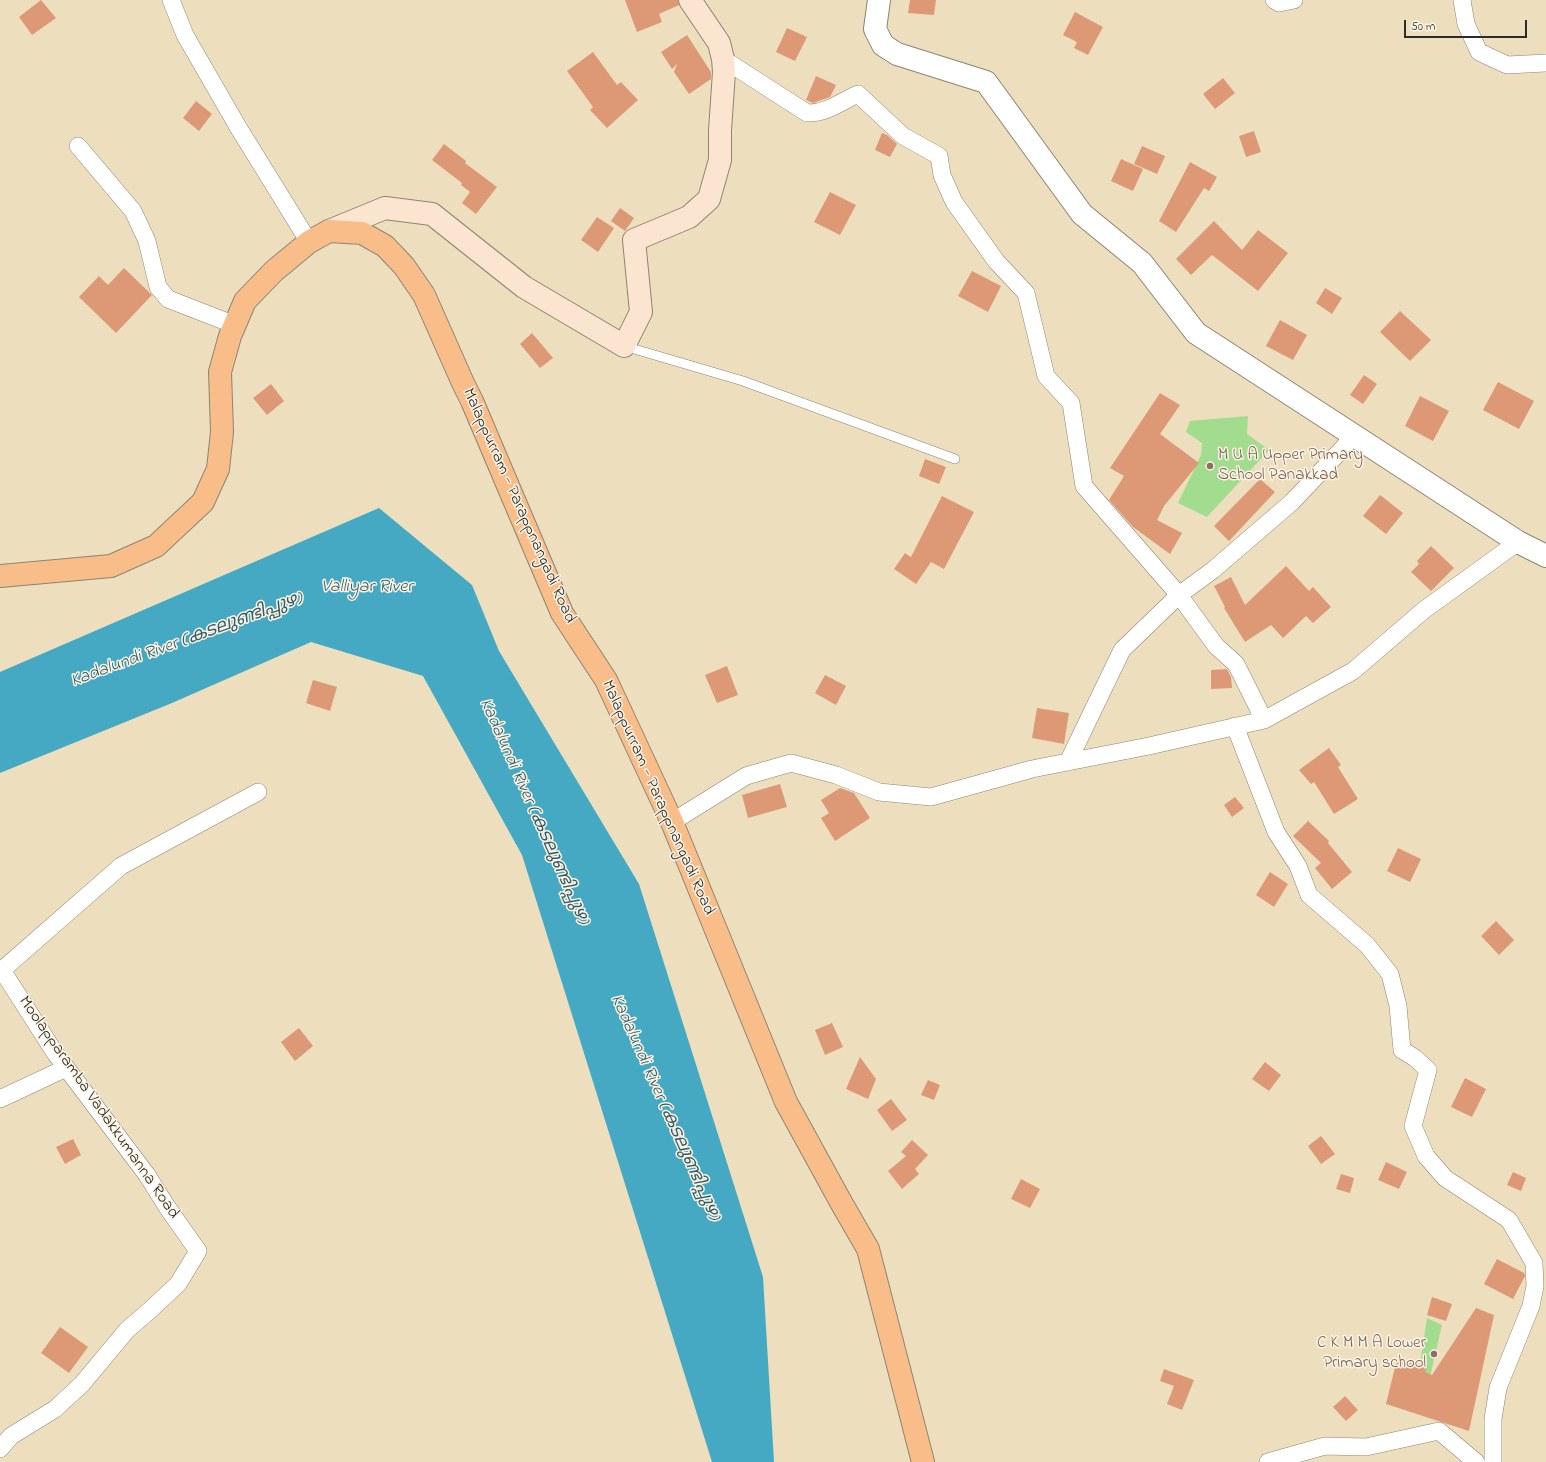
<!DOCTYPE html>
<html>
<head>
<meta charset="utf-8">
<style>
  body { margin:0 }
  #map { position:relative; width:1546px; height:1462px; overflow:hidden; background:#eddfbd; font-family:"Indie Flower",sans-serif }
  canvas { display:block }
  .scale { position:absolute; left:1404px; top:20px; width:123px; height:18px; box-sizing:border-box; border:2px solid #2b2b2b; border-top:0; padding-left:5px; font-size:12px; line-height:14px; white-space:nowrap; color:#2b2b2b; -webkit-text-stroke:3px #fcf5e5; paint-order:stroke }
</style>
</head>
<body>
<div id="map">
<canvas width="1546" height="1462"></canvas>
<div class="scale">50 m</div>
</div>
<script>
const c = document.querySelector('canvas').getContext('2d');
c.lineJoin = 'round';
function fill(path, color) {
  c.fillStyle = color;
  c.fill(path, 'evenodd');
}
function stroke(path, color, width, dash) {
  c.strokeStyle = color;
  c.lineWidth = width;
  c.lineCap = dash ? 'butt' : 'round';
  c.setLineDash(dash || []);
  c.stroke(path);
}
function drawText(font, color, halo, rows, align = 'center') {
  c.font = font + ' "Indie Flower","Noto Sans Malayalam",sans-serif';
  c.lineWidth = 3;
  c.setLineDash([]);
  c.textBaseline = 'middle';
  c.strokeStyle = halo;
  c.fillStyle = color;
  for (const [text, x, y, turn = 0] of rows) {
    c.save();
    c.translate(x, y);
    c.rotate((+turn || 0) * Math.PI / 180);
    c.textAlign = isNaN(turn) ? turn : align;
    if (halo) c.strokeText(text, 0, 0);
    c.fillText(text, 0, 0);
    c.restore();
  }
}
const green = new Path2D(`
  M1248,416l-1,18 22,16 -62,67 -29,-14 23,-48 1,-12 -16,-11 4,-11z
  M1427,1318l15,7 -16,69 -10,-3z`);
const water = new Path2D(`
  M379,508l93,77 27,66 140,233 124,393 11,185h-62l-190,-607 -99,-179 -112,-34 -139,61 -172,70v-101z`);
const building = new Path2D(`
  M41,0l15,18 -24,17 -13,-18z
  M625,0h53l1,5 -20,9 3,8 -25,10z
  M910,0h26l-2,15 -26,-2z
  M1075,12l28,15 -15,28 -14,-7 3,-6 -14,-7z
  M787,28l20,9 -12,24 -19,-9z
  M687,35l24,37v7l-22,15 -15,-22 3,-8 -5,5 -11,-17z
  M593,52l24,33 4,-3 17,18 -31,28 -17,-18 3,-3 -26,-36z
  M816,76l20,9 -6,12 -17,6 -7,-3z
  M1223,78l12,15 -20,16 -12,-15z
  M196,101l16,13 -13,17 -16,-13z
  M1254,131l7,21 -15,5 -7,-21z
  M882,133l5,2 10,9 -7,13 -15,-7z
  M444,144l22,17 -1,2 32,24 -21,27 -14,-11 8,-11 -9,-7 1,-2 -30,-23z
  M1142,146l23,10 -8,18 -23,-10z
  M1121,159l22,10 -10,22 -22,-10z
  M1190,162l27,15 -8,14 -5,-3 -28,44 -17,-11z
  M830,192l26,13 -16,30 -26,-13z
  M620,208l14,10 -9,13 -14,-10z
  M597,217l17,11 -16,24 -17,-12z
  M1214,221l28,29 16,-20 30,23 -30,38 -46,-36 -21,20 -15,-16z
  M124,268l28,27 -36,38 -37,-36 20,-21 9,9z
  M972,271l29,15 -13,26 -30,-16z
  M1325,288l17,10 -10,16 -16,-11z
  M1400,311l31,29 -21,21 -30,-29z
  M1280,320l27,15 -14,25 -27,-14z
  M532,333l21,25 -13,10 -20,-24z
  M1364,375l13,9 -14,20 -13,-9z
  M1498,382l36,19 -15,28 -36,-19z
  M271,384l13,17 -17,14 -14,-17z
  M1160,393l20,12 -20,29 39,29 -35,43 -7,14 25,13 -12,21 -37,-27 -24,-27 15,-24 -14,-8z
  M1420,396l29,15 -16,30 -28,-15z
  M925,459l21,8 -7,17 -20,-8z
  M1260,479l15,13 -46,49 -15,-15z
  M1380,495l23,18 -17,21 -23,-18z
  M942,496l32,16 -30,57 -13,-7 -15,22 -22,-15 11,-16 6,4z
  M1431,546l23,22 -23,23 -20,-19 8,-8 -2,-3z
  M1286,566l23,25 4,-4 18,20 -18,16 -7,-7 -23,22 -12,-13 -26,17 -21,-34 1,-1 -11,-21 17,-9 14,28z
  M727,666l11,29 -21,8 -12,-28z
  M1227,669l4,8 1,11 -21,1v-19z
  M825,675l21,11 -10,19 -21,-12z
  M313,680l24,7 -7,24 -24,-8z
  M1037,708l32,5 -5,31 -32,-6z
  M1329,748l12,17 -3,2 20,32 -24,15 -20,-32 -3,2 -12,-14z
  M780,784l7,23 -39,11 -6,-23z
  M840,788l14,5 16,25 -35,23 -14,-23 8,-5 -8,-13z
  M1235,797l9,11 -12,9 -8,-12z
  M1308,821l21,20 -1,2 24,29 -20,17 -17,-21 6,-5 -28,-27z
  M1398,848l23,11 -11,23 -23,-11z
  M1270,872l18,12 -14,23 -18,-12z
  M1496,921l18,19 -15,15 -18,-19z
  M832,1023l11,24 -18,8 -10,-25z
  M299,1028l14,18 -18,15 -14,-19z
  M860,1057l16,22 -8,20 -22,-10z
  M1265,1062l16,13 -12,16 -17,-12z
  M1465,1078l21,11 -14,28 -21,-10z
  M928,1080l12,5 -6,15 -13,-5z
  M891,1099l16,21 -15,11 -15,-21z
  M1321,1136l14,18 -14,10 -13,-18z
  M73,1139l8,16 -16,9 -9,-17z
  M912,1140l16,15 -13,14 4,5 -17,15 -14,-18 18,-15 -5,-4z
  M1386,1162l21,10 -8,17 -21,-9z
  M1513,1172l13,6 -5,13 -14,-6z
  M1341,1174l13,4 -4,15 -14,-4z
  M1021,1179l19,10 -10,19 -19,-9z
  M1497,1259l27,14 1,3 -12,23 -29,-15z
  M1432,1297l20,7 -6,17 -19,-6z
  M1476,1308l18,7 -25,116 -83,-27 11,-45 31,7 -3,6 7,3z
  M60,1327l28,20 -19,26 -28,-20z
  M1164,1369l30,11 -12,30 -15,-6 7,-18 -14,-5z
  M1345,1396l13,14 -12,11 -13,-14z`);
const service = new Path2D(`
  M624,346l119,35 212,78`);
const minor = new Path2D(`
  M171,0l14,35 53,92 71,115
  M1274,0l5,3 15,-3
  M1462,0l4,24 13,28 28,13 39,-2
  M723,59l84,54c19,1 35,-12 51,-19l45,42 36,20 3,19 12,27 42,59 30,32 20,83 25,27 13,83 95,109 37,51 20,18 28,56
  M78,146l55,65 14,30 11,46 10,12 67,26
  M1235,726l41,106 22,34 11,29 58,50 23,29 8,32 4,44 13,8 13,12 -15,56 13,30 19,22 64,42 25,43 1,23 -4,20 -33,82 -5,31v43
  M1068,762l54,-112 57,-55 34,-25 79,-68 52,-55 9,-12
  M672,822l74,-46 45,-13 45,12 43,17 52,5 101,-28 117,-23 115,-26 89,-49 71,-61 94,-68
  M0,1099l66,-31
  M0,1449l11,-13 44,-27 27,-25 45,-54 22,-19 29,-27 20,-33 -31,-44 -20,-32 -92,-122 -53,-83 119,-104 137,-74
  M1268,1462l57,-16 41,1 73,-16 37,31`);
const tertiary = new Path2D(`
  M879,0l-4,29 8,16 14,9 89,28 96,132 60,49 54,70 322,209 28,14`);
const secondary = new Path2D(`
  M329,231l56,-23 47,6 92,73 100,59 17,-34 -7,-72 55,-23 20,-18 11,-39v-30l4,-58 -1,-13 -4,-16 -29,-43`);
const primary = new Path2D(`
  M0,576l111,-10 45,-20 47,-44 15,-33 4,-37 -2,-60 10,-36 15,-35 29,-30 35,-29 20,-11 33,2 23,13 19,20 20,29 39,88 9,18 90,212 44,67 66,142 114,280 56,102 26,45 55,213`);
const markers = [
  [1210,466,4,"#8d6e63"],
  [1434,1354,4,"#8d6e63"]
];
const educationNames = [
  ["M U A Upper Primary",1218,456],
  ["School Panakkad",1218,476],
  ["C K M M A Lower",1426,1344,"right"],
  ["Primary school",1426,1364,"right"]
];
const streetNames = [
  ["Malappurram - Parappnangadi Road",518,506,66],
  ["Malappurram - Parappnangadi Road",657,798,66],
  ["Moolapparamba Vadakkumanna Road",98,1108,55]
];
const waterNames = [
  ["Valliyar River",367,588],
  ["Kadalundi River (കടലുണ്ടിപ്പുഴ)",187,641,-20],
  ["Kadalundi River (കടലുണ്ടിപ്പുഴ)",533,812,66],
  ["Kadalundi River (കടലുണ്ടിപ്പുഴ)",664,1108,66]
];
fill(green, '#a2dc8e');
fill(water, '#45a9c4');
fill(building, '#dd9976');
stroke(service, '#8c8574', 10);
stroke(minor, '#8c8574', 18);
stroke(tertiary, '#8c8574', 24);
stroke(secondary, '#8c8574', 24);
stroke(primary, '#8c8574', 24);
stroke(service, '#fff', 9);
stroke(minor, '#fff', 17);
stroke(tertiary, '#fff', 22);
stroke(secondary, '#fce5d0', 22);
stroke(primary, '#f8bd89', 22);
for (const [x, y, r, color] of markers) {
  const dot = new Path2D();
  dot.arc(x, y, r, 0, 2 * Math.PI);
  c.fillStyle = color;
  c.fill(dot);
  stroke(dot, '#fcf5e5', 1.5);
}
drawText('17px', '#785e54', '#fcf5e5', educationNames, 'left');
drawText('17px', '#2b2b2b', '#fcf5e5', streetNames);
drawText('italic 18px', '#355d68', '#fcf5e5', waterNames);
</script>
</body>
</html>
